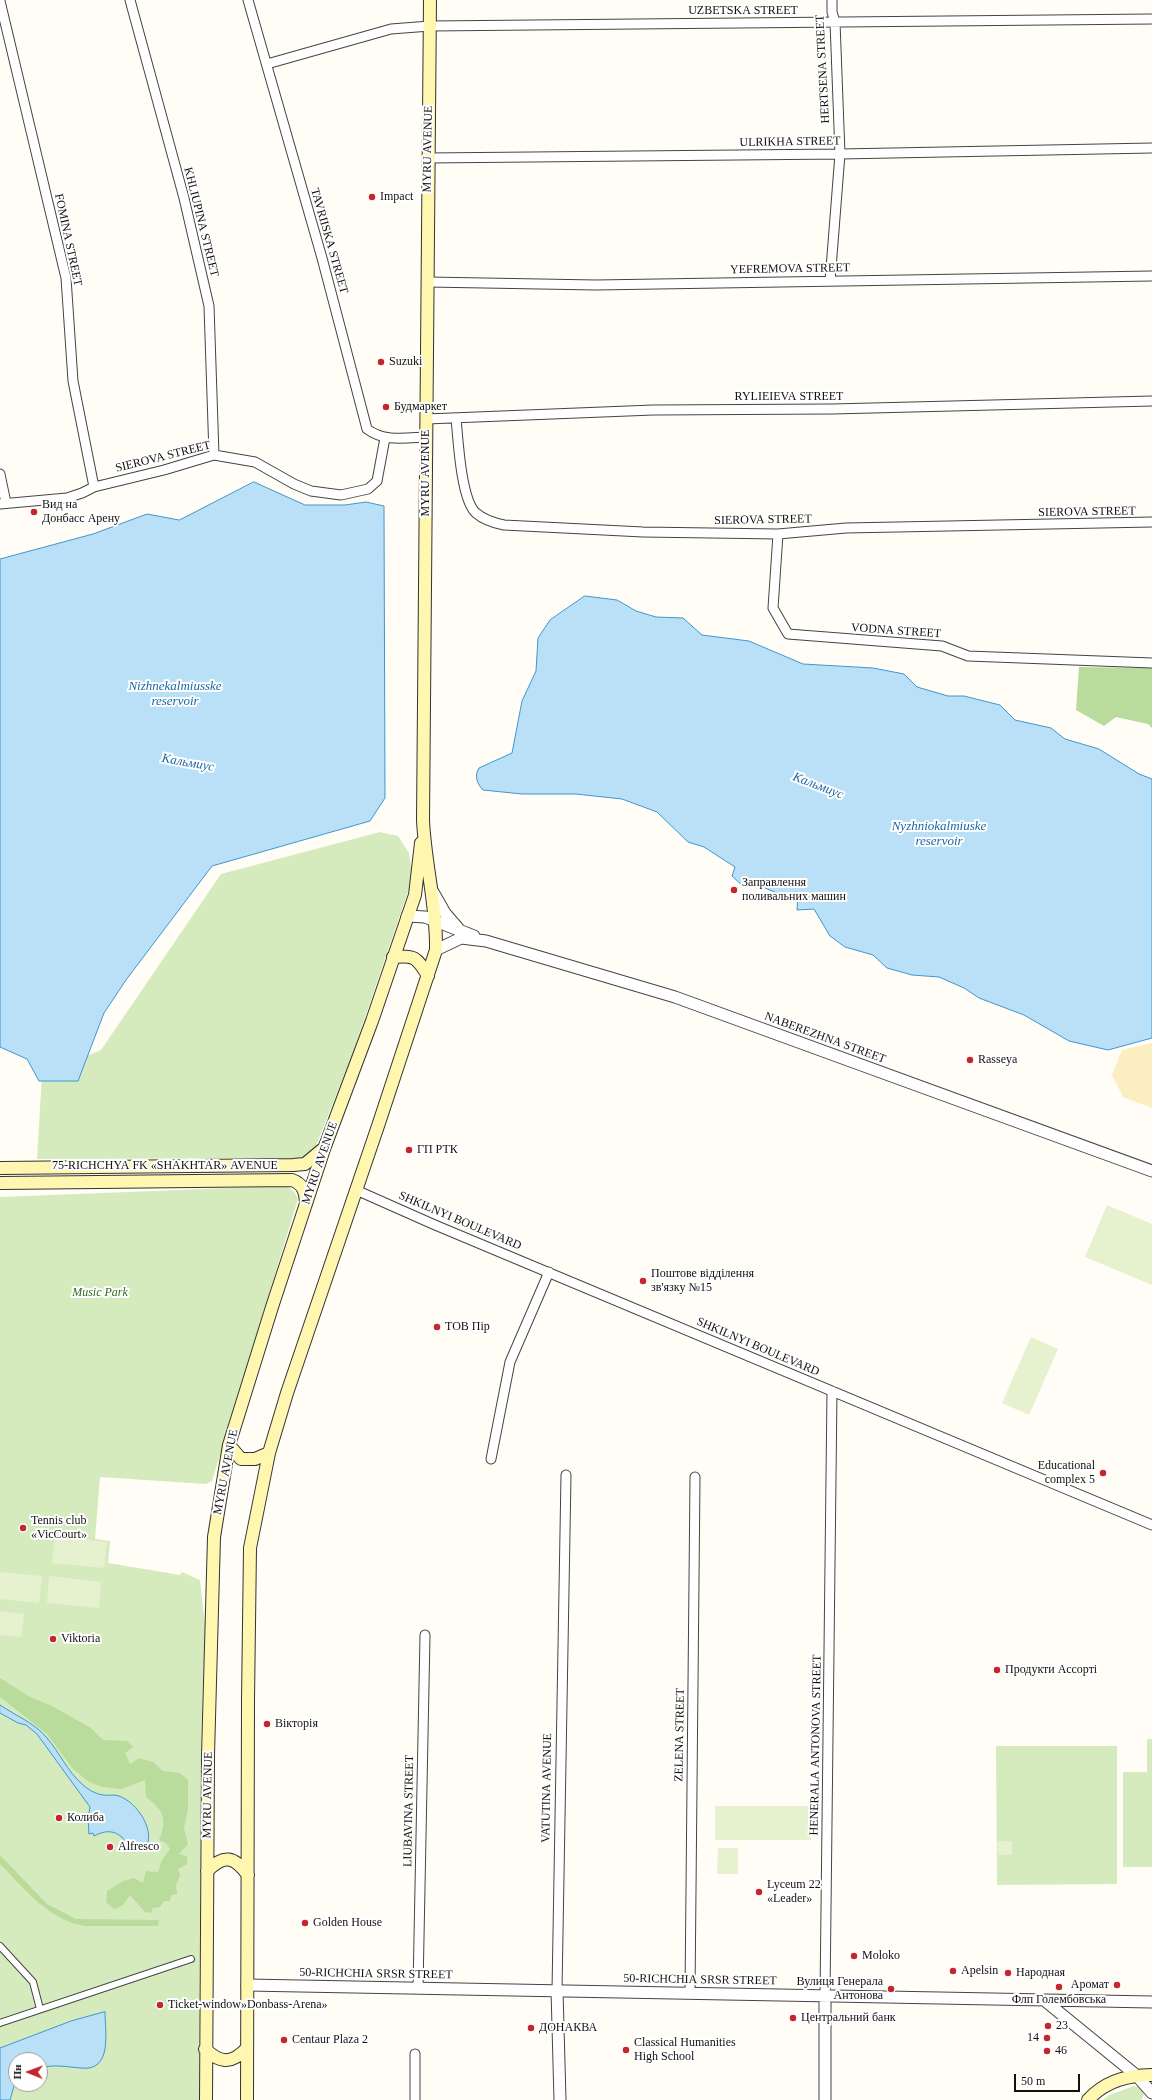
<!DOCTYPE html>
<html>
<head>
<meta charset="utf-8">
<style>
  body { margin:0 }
  #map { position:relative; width:1152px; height:2100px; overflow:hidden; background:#fffdf5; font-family:Georgia,serif }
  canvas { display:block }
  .north { position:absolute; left:8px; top:2052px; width:40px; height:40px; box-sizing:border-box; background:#fff; border:1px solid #a0a0a0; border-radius:50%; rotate:271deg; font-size:11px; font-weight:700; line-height:16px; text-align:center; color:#111 }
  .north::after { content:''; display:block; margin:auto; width:14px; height:18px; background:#c4262e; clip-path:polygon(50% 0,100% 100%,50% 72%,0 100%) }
  .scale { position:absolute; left:1014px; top:2074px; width:66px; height:18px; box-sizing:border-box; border:2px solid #111; border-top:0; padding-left:5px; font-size:12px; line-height:14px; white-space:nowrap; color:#111; -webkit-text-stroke:3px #fff; paint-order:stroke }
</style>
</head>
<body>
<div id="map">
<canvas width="1152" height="2100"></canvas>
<div class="north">Пн</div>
<div class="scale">50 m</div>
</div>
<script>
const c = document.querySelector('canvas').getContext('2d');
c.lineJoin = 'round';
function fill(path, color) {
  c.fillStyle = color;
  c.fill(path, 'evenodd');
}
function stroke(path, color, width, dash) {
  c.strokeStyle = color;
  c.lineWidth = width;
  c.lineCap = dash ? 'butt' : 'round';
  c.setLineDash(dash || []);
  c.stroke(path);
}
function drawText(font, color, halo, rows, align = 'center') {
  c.font = font + ' Georgia,serif';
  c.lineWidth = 4;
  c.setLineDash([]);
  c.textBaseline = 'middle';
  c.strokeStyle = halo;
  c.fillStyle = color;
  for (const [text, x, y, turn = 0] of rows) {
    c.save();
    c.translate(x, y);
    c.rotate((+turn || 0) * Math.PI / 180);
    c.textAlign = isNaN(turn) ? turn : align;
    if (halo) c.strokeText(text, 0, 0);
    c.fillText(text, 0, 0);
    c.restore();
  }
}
const green = new Path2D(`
  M380,832l18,4 11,17 4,24 -62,181 -38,95 -7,5 -269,1 5,-84 59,-25 120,-176z
  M281,1186c10,1 13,4 17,13l-86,282 -6,3 -106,-7 -5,62 15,2 -2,22 72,12 2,-3 18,8 5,46 -4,117 -2,357h-199v-903zM16,2060h24v24h-24z
  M1147,1739h5v128h-29v-95h24z
  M996,1746h121v138l-120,1z
  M1134,2086l7,2 3,7 -3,5h-38l6,-5z`);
const forest = new Path2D(`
  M1079,667l73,1v60l-4,-4 -32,-7 -12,9 -28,-16z
  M0,1678l30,19 22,9 39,22 12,12 24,1 6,6 -8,6 5,11 9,-6 14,4 10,9 17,2 8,7v28l-4,21 4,15 -9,10 8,2v8l-9,5 2,6 -4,10 1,9 -6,1 -1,6h-6l-4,6 -7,1 -2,5 -6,-1 -15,-17 -7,10 -9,4 -8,-7 1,-11 16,-10 11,-3 9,5 3,-12 12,1 4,-12 8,-11 -4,-6 -7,-3c9,-21 4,-30 -13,-43l-1,-17 -24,9 -19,-2 -13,-5 -16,-13 -26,-35 -47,-37z
  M0,1855l47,49 29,15 83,1 -1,6h-73c-37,-6 -60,-37 -85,-62z`);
const sand = new Path2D(`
  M1152,1043v65l-29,-11 -11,-22 10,-25z`);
const pitch = new Path2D(`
  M1107,1205l45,19v61l-67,-28z
  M1031,1337l27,12 -29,66 -27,-12z
  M55,1536l52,6 -3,26 -52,-5z
  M0,1572l42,4 -3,27 -39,-4z
  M49,1576l52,6 -2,26 -52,-5z
  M0,1611l24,3 -3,23 -21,-2z
  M715,1806h96v34h-96z
  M997,1841h15v14h-14z
  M718,1848h20v26h-21z`);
const water = new Path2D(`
  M254,482l51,23h40l21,-3 18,4 1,292 -15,23 -158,45 -86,114 -22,33 -26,68h-39l-12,-22 -27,-12v-488l93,-25 54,-20 32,6z
  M585,596l32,4 19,11 20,6 27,1 19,17 47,6 54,23 70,4 31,6 13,13 31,9h16l36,9 15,15 36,8 14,11 34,10 40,25 13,5v259l-44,12 -39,-9 -45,-26 -45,-17 -15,-10 -25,-11 -27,-2 -25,-7 -14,-13 -28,-8 -15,-11 -16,-27 -17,1 1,-16 -21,-1 -24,-10 -9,4 -12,-11 3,-9 -31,-20 -16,-5 -31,-30 -35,-13 -46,-5h-54l-39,-4c-6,-6 -9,-14 -4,-22l33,-15 10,-52 14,-30 2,-33 12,-18z
  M0,1705c16,11 35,18 47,33 13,15 20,33 35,46 5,5 15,11 22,11 5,1 10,-1 15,1 18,6 38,36 26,53l-11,3c-11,-15 -19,-27 -40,-16l-1,-3 -4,1 -1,-15 2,-12 -53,-73 -11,-9 -8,-2 -18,-10z
  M105,2012c0,19 8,60 -24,56 -14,-1 -27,-4 -41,0v-8h-24v19l-6,21h-10v-52l71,-27z`);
const pedestrian = new Path2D(`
  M0,1946l33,36 7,27
  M0,2023l191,-64`);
const minor = new Path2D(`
  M130,0l54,198 25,108 5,149
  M248,0l74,258 45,171c17,13 38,9 59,8
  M0,1l66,277 7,103 21,106
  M267,64l124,-35 39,-3 722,-7
  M428,158l412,-4 312,-6
  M830,281l10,-127 -5,-132 -3,-10v-12
  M428,282l168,3 556,-9
  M456,418c2,21 5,82 20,95 8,7 18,10 28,12l139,7 135,2 68,-6 306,-6
  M426,419l227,-9 179,-1 320,-8
  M0,474l6,29
  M0,504l67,-6 15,-5 12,-6 70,-17 50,-15 41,7 39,22 17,7 30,4 27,-6 9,-8 8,-43
  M778,534l-5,74 15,26 154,12 26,10 184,7
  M356,1190l79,35 717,300
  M491,1459l19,-97 39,-90
  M418,1988l7,-353
  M557,1990l9,-515
  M690,1993l5,-516
  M825,1995l7,-604
  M415,2100v-46`);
const tertiary = new Path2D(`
  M433,892l12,21 13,15
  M407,916l18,1 49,19
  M436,950l25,-12 25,3 189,56 477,174
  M247,1985l905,17
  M557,1990l3,110
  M1044,2000l92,75 16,18
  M825,2100v-105`);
const secondary = new Path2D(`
  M393,957c21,-2 24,0 35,19
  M0,1168l293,-3 12,-1 18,-15
  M0,1183l292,-3c11,4 13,11 14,22
  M229,1445l12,14h14l14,-6
  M207,1871c17,-17 27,-15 41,4
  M205,2049c16,15 27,15 42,-1
  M206,2100l2,-345 6,-218 15,-92 43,-138 52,-158 48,-128 43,-126 6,-52
  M247,2100l1,-400 2,-152 19,-95 18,-60 92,-270 57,-173c1,-44 -11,-86 -13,-130l7,-820
  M1088,2100c17,-19 39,-25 64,-25`);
const markers = [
  [372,197,4,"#c4262e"],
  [381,362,4,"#c4262e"],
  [386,407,4,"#c4262e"],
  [34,512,4,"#c4262e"],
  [734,890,4,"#c4262e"],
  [970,1060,4,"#c4262e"],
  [409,1150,4,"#c4262e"],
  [643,1281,4,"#c4262e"],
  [437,1327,4,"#c4262e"],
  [1103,1473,4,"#c4262e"],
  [23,1528,4,"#c4262e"],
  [53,1639,4,"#c4262e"],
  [997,1670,4,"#c4262e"],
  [267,1724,4,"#c4262e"],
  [59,1818,4,"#c4262e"],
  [110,1847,4,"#c4262e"],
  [759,1892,4,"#c4262e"],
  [305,1923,4,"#c4262e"],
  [854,1956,4,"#c4262e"],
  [953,1971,4,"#c4262e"],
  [1008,1973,4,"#c4262e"],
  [1117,1985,4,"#c4262e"],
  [1059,1987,4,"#c4262e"],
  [891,1989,4,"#c4262e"],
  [160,2005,4,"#c4262e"],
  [793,2018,4,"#c4262e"],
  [1048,2026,4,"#c4262e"],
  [531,2028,4,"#c4262e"],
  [1047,2038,4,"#c4262e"],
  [284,2040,4,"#c4262e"],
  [626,2050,4,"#c4262e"],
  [1047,2051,4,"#c4262e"]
];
const streetNames = [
  ["UZBETSKA STREET",743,11],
  ["HERTSENA STREET",823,69,-93],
  ["ULRIKHA STREET",790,142,-1],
  ["MYRU AVENUE",428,149,-89],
  ["KHLIUPINA STREET",201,222,76],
  ["FOMINA STREET",68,240,78],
  ["TAVRIISKA STREET",329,241,74],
  ["YEFREMOVA STREET",790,269,-1],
  ["RYLIEIEVA STREET",789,397],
  ["SIEROVA STREET",163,457,-14],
  ["MYRU AVENUE",426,473,-90],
  ["SIEROVA STREET",1087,512,-1],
  ["SIEROVA STREET",763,520,-1],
  ["VODNA STREET",896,631,4],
  ["NABEREZHNA STREET",825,1038,20],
  ["MYRU AVENUE",320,1163,-71],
  ["75-RICHCHYA FK «SHAKHTAR» AVENUE",165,1166],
  ["SHKILNYI BOULEVARD",460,1221,23],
  ["SHKILNYI BOULEVARD",758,1347,23],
  ["MYRU AVENUE",226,1472,-79],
  ["ZELENA STREET",680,1735,-89],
  ["HENERALA ANTONOVA STREET",816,1745,-89],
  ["VATUTINA AVENUE",547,1788,-89],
  ["MYRU AVENUE",208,1795,-89],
  ["LIUBAVINA STREET",409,1811,-89],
  ["50-RICHCHIA SRSR STREET",376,1974,1],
  ["50-RICHCHIA SRSR STREET",700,1980,1]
];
const poiNames = [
  ["Impact",380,197],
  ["Suzuki",389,362],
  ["Будмаркет",394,407],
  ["Вид на",42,505],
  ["Донбасс Арену",42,519],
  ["Заправлення",742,883],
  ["поливальних машин",742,897],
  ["Rasseya",978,1060],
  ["ГП РТК",417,1150],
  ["Поштове відділення",651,1274],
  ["зв'язку №15",651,1288],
  ["ТОВ Пір",445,1327],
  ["Educational",1095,1466,"right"],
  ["complex 5",1095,1480,"right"],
  ["Tennis club",31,1521],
  ["«VicCourt»",31,1535],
  ["Viktoria",61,1639],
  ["Продукти Ассорті",1005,1670],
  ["Вікторія",275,1724],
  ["Колиба",67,1818],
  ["Alfresco",118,1847],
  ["Lyceum 22",767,1885],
  ["«Leader»",767,1899],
  ["Golden House",313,1923],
  ["Moloko",862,1956],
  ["Apelsin",961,1971],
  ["Народная",1016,1973],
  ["Вулиця Генерала",883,1982,"right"],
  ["Антонова",883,1996,"right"],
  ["Аромат",1109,1985,"right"],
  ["Флп Голембовська",1059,2000,"center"],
  ["Ticket-window»Donbass-Arena»",168,2005],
  ["Центральний банк",801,2018],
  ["23",1056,2026],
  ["ДОНАКВА",539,2028],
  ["14",1039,2038,"right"],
  ["Centaur Plaza 2",292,2040],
  ["Classical Humanities",634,2043],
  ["High School",634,2057],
  ["46",1055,2051]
];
const parkNames = [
  ["Music Park",100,1293]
];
const waterNames = [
  ["Nizhnekalmiusske",175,687],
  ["reservoir",175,702],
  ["Кальмиус",188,763,10],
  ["Кальмиус",818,786,21],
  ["Nyzhniokalmiuske",939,827],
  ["reservoir",939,842]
];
fill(green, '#d5ebbd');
fill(forest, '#b9dc9c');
fill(sand, '#fbeec1');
fill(pitch, '#e6f2cf');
fill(water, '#b9e0f7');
stroke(water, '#3f96cf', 1);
stroke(pedestrian, '#444', 8);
stroke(minor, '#444', 11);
stroke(tertiary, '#444', 13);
stroke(secondary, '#333', 14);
stroke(pedestrian, '#fff', 6);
stroke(minor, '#fff', 9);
stroke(tertiary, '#fff', 11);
stroke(secondary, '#fff6b0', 12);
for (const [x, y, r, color] of markers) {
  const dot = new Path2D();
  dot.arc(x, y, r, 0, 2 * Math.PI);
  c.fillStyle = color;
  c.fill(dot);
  stroke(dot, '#fff', 1.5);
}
drawText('12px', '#111', '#fff', streetNames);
drawText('12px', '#111', '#fff', poiNames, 'left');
drawText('italic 12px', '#2f6b1f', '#fff', parkNames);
drawText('italic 13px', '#1768a6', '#fff', waterNames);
</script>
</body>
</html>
